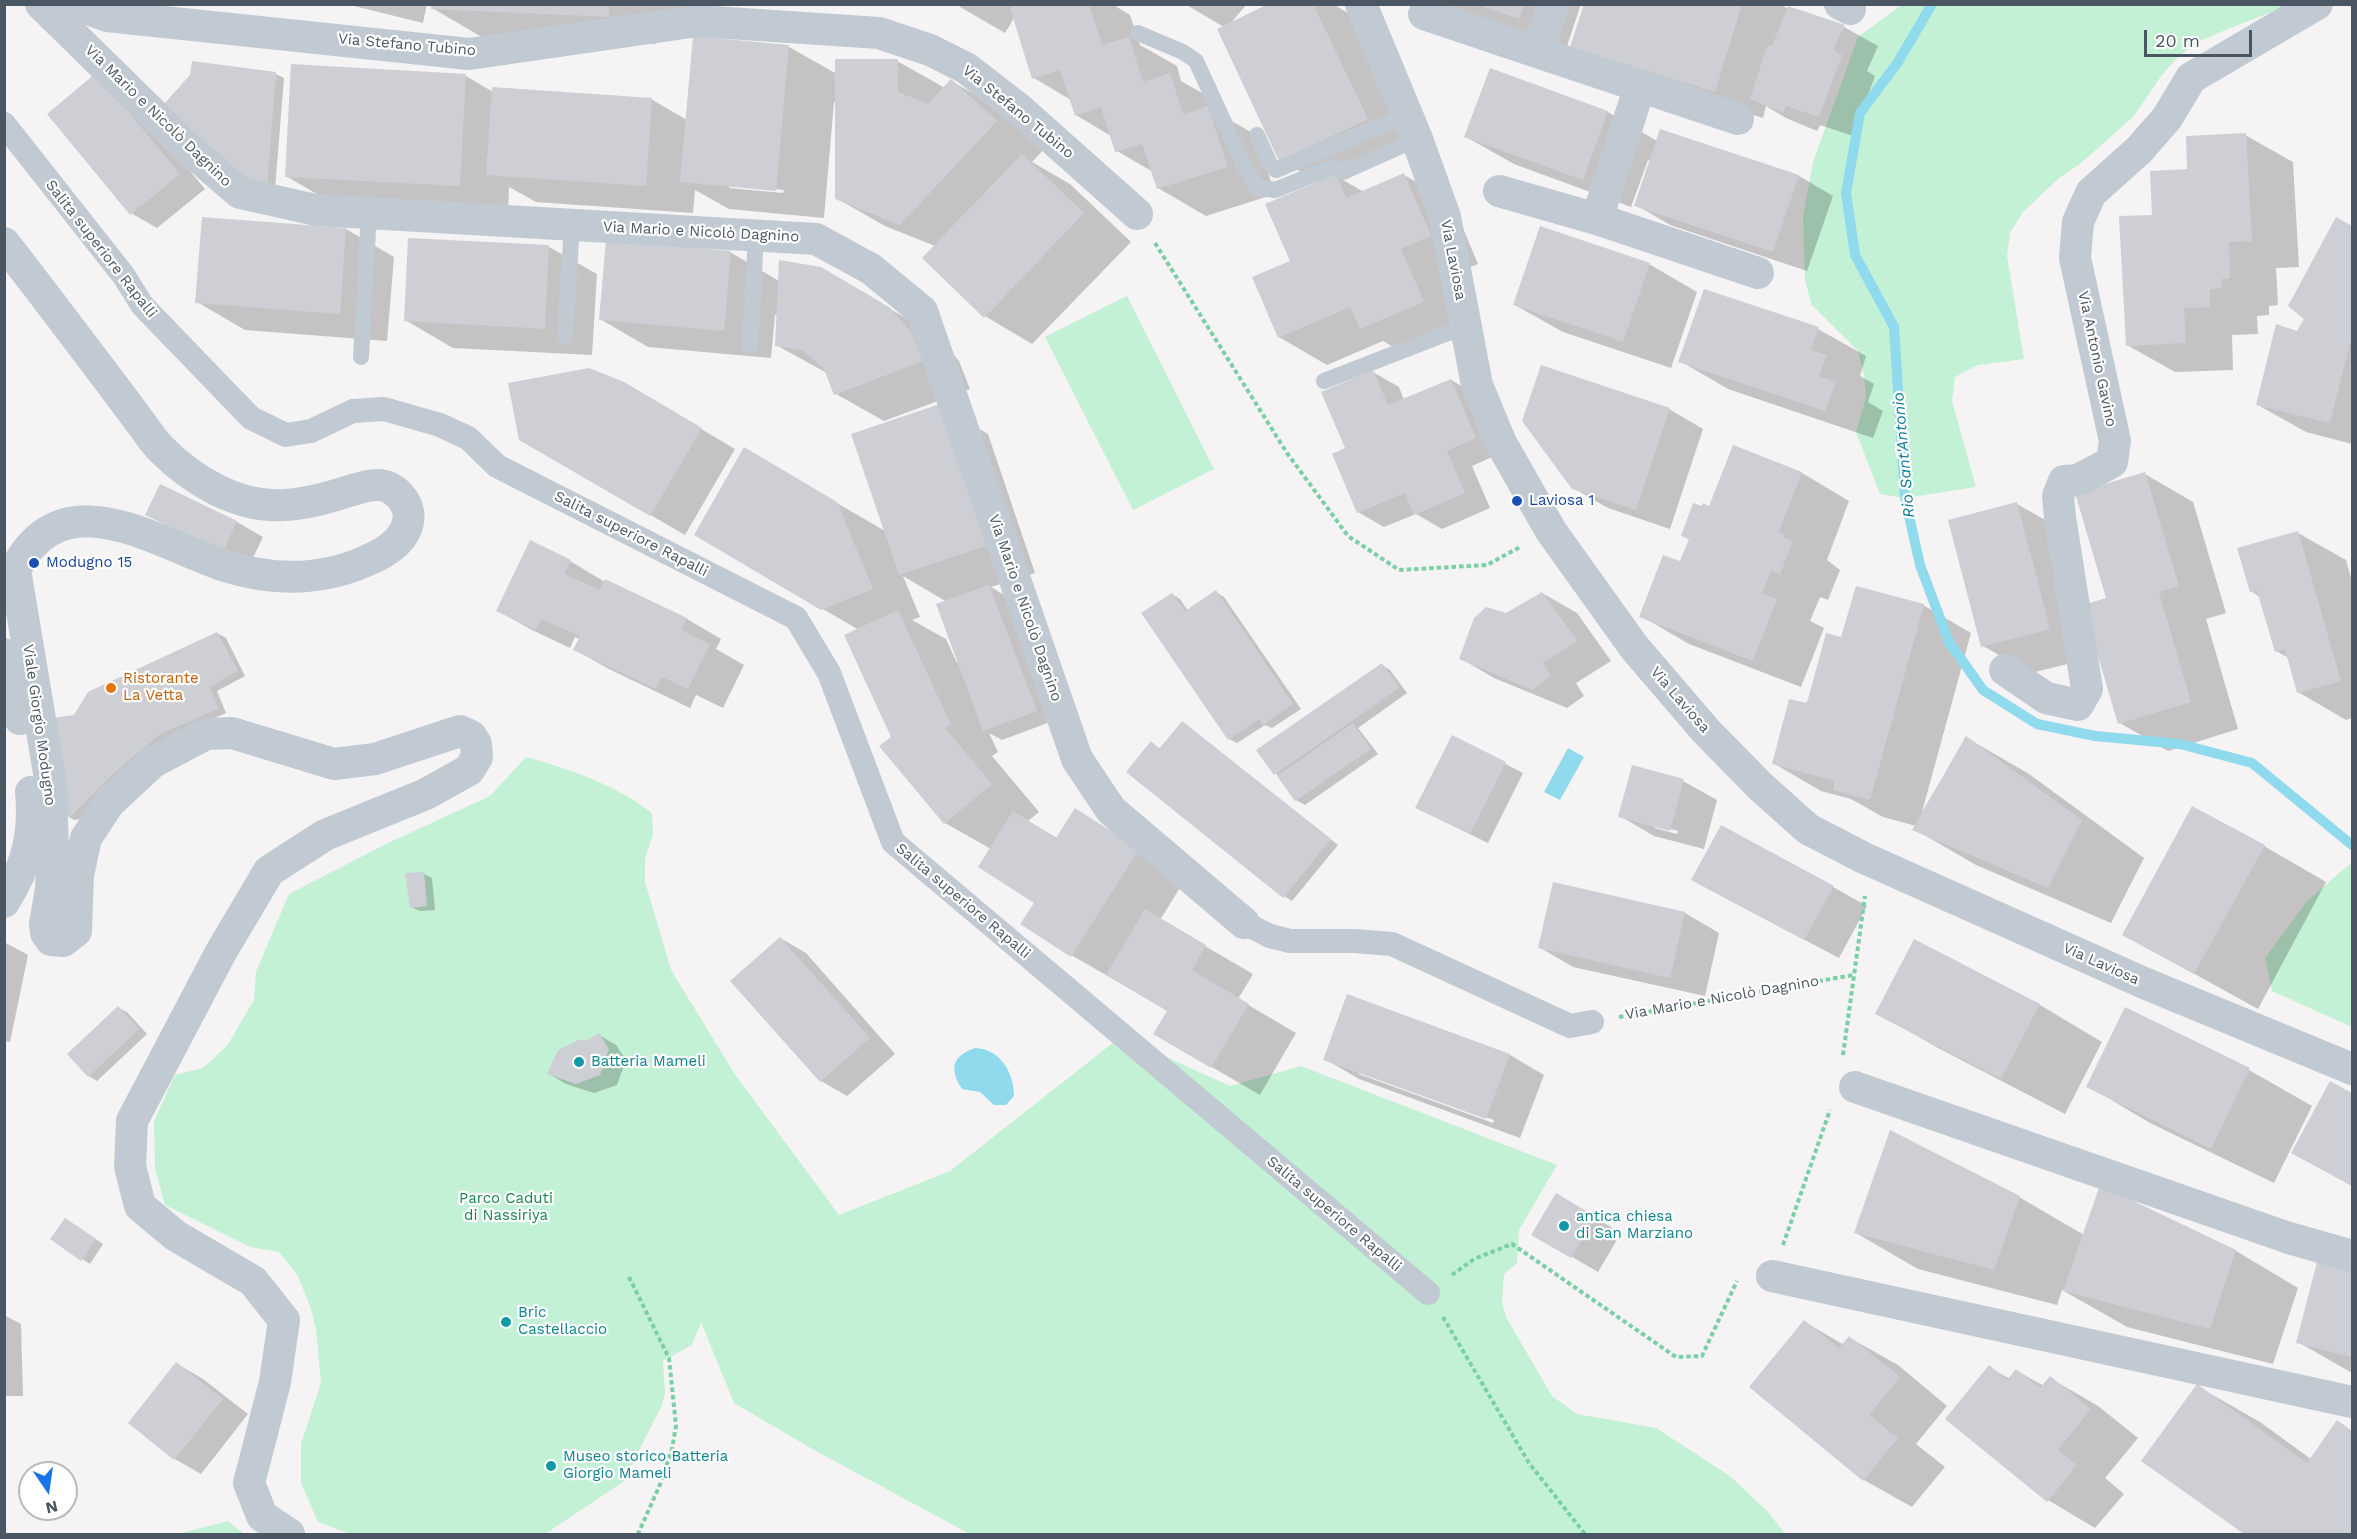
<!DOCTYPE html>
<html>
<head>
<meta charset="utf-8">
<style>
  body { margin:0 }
  #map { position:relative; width:2357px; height:1539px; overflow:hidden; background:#f5f3f3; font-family:"Work Sans",sans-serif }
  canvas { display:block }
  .frame { position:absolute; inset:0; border:6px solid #4a5661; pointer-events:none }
  .north { position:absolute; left:18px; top:1461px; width:60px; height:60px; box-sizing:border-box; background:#fff; border:2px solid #b7bbc0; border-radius:50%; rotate:167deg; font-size:16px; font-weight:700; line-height:24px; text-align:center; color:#4a5661 }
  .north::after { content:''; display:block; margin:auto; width:21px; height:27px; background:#1a73e8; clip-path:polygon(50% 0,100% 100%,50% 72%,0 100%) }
  .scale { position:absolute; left:2144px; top:30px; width:108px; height:27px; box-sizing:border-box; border:3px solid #4a5661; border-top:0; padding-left:8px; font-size:18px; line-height:21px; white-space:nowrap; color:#4a5661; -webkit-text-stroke:4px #fff; paint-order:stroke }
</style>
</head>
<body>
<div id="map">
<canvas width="2357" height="1539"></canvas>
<div class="frame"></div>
<div class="north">N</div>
<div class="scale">20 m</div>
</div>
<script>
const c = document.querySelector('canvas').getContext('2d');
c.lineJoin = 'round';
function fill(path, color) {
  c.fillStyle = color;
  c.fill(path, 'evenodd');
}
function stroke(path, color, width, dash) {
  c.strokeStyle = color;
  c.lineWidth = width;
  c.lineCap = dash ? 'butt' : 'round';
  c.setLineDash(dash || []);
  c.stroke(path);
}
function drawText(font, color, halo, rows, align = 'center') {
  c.font = font + ' "Work Sans",sans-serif';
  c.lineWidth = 4.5;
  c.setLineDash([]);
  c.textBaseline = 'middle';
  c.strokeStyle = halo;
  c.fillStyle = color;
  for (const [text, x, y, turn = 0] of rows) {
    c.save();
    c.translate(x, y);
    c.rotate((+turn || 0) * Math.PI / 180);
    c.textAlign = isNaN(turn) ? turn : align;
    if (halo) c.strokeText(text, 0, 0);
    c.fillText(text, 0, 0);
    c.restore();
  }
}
const green = new Path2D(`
  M1903,4l386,1 -71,28 -22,10 -19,15 -16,18 -27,40 -54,48 -21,14 -36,34 -13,21 -3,23 17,103 -46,6 -23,12 -3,24 24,86 -71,11 -25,-4 -24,-62 10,-34 -2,-23 -6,-24 -46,-46 -7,-24 -2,-65 10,-54 45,-125z
  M1127,296l87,173 -81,41 -88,-173z
  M526,757c44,12 90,28 126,56l1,22 -8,24v23l26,88 65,106 103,139 111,-44 178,-140 36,25 66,30 71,-20 256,99 -38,65 -2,33 -13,11 -2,28 4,15 46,79 25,18 79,14 74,48 38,36 17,22h-815l-156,-84 -80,-47 -33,-81 -9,23 -29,16 2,33 -4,13 -38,75 -78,52h-195l-32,-12 -17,-39v-39l20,-61 -5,-54 -5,-20 -13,-33 -19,-24 -29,-5 -85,-42 -10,-36 -1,-48 21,-46 28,-7 24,-22 27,-46 2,-28 33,-78 97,-50 104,-48z
  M2352,862v165l-80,-36 -7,-33 42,-57z
  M228,1521l16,13h-66z`);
const water = new Path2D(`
  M1568,748l16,9 -24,43 -16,-8z
  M975,1048c25,1 39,24 39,48l-8,9h-12l-14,-13 -18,-3c-13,-20 -10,-33 13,-41z`);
const shadow = new Path2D(`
  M346,4h81l-4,19z
  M433,4h261l-1,24 -36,-2 -1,18 -176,-8 -48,-28z
  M955,4h157l18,11 10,30 37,21 4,15 37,21 5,14 33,19 19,59 -69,22 -48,-28 -5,-16 -36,-21 -6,-15 -35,-21 -5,-15 -37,-22 -20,-60 -9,15z
  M1185,4h62l-18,21 42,-21h62l20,12 62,130 -72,34 21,12 40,-17 48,27 26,62 -30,12 23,53 -62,27 -26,-15 -56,24 -48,-28 13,-76 28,-78 -39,-23 -57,-133z
  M1440,4h141l-14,42z
  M1585,4h195l8,5 1,-1 55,19 34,19 -11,25 8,5 -22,60 -33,-11 -3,6 -31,-13 -20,-12 -3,12 -143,-44 -48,-28z
  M789,47l48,27 60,-13 48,27 6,-7 48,27 45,41 -12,13 38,22 61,58 -99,102 -47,-28 -50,-70 -50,-20 -49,-28v-96h-2l-10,116 -95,-9 -34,-19 -2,23 -157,-11 -27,-15 -1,26 -174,-9 -48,-28 180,-100 27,16 158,7 36,21zM729,185l55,5 -1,3 -54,-5z
  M276,74l8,4 -9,111 -13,-2z
  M122,90l83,99 -48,39 -26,-15z
  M1608,112l49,29 4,-11 138,46 34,20 -26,75 -137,-46 -34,-20 15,-44 -3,-1 -17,47 -117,-43 -48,-27z
  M2245,135l48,27 6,105 -23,1 2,37 -9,1v9l-12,1 1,18 -26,1 1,35 -58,2 -48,-27 27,-129z
  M2336,219l16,8v217l-46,-12 -48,-27 48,-86z
  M346,229l48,28 -7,84 -142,-11 -48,-28z
  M549,247l48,27 -5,81 -139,-7 -48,-28z
  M730,252l49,29 42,-12 116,67 22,25 11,28 -86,32 -48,-27 -9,-21 -51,-28 2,-30h-3l-4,43 -123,-11 -48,-28z
  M1649,264l48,28 -26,76 -108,-36 -48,-27z
  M1705,290l113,39 48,27 -6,20 14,8 -6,18 15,9 -10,27 -145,-49 -48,-28z
  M1373,372l26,15 5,13 47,-20 26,15 24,58 -29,13 18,42 -48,21 -26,-15 -32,13 -26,-15 -11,-63z
  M659,404l76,45 -50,86 -165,-96z
  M940,406l48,28 47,139 -44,14 15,9 47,125 -51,19 -13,-7 9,19 -6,4 47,56 -11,9 29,17 18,-28 111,68 -26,42 93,54 -15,25 58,34 -36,62 -105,-61 14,-23 -98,-56 -35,-53 -45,-53 -46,-26 -52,-86 -34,-107 -163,-95 96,-58 93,54zM903,576l44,26 12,60 -2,1 -11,-24 -34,-19 8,-3z
  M1669,409l34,20 -33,100 -62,-21 -35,-20z
  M1734,447l68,26 47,28 -22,59 13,10 -12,30 -8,-3 -10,24 14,7 -23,59 -112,-43 -48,-28 40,-53 9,-23 -7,-4 27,-29z
  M2145,474l48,28 33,111 -20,6 32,110 -70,22 -48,-28 -20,-67 -69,17 -48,-27 34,-142 48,27 19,75 24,-7z
  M161,486l76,36 26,15 -14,29 -76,-37 -26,-15z
  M2298,533l48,27 6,22v136l-6,2 -48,-28 -9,-34 -13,-7 -16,-54 -9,-6z
  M570,561l35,21 82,37 34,20 -5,10 28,16 -21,43 -27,-13 -6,13 -81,-39 -34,-19 5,-11 -5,-2 -5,11 -38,-18 -34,-19z
  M1216,592l8,5 77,112 -29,19 -7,-3 -28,18 -8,-4 -57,-145 8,5 8,12z
  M1542,593l35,20 34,48 -35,22 8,13 -17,12 -73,-30 -34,-20 46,-43z
  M1923,605l48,28 -49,179 45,-74 62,36 115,84 -33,65 -135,-58 -62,-36 2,-3 -33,-9 -32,-18 -30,-8 -48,-28 69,-124z
  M217,633l9,5 19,38 -28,15 9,22 -58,25 -87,81 -7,1 -8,-5 9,-99z
  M1382,665l8,5 17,23 -49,35 20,26 -73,51 -9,-5 -37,-49z
  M1183,723l155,122 -46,56 -8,-5 -133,-153 10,6z
  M1453,737l70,36 -35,70 -53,-26z
  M1683,781l34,19 -13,49 -50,-13 -34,-20zM1655,825l23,6 -1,3 -22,-6z
  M2264,846l62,36 -68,127 -134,-74z
  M424,874l8,4 3,32 -15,1 -9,-4z
  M1554,884l131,29 34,20 -14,63 -132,-29 -34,-20z
  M1833,887l34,19 -28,52 -112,-59z
  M780,938l26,15 89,101 -48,42 -26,-15z
  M1915,941l125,64 62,37 -37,72 -125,-65 -63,-36z
  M4,942l24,13 -18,87 -6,-1z
  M1348,996l162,59 34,20 -24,63 -161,-59 -34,-20zM1359,1071l135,49 -1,3 -134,-49z
  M118,1008l9,4 20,22 -50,47 -8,-5z
  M2126,1009l123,61 63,36 -38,77 -124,-60 -62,-37z
  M599,1035l17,10 10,15 -9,25 -23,8 -28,-9 -17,-10 37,-32z
  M2331,1083l21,12v91l-59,-34z
  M2101,1187l135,64 62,37 -25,76 -146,-37 -65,-37 -5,15 -139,-36 -62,-36 163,-36 65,38z
  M1557,1195l64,38 -23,39 -65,-38z
  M74,1224l29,20 -13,20 -8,-5z
  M2318,1264l34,8v101l-54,-31z
  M4,1315l17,9 2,72h-19z
  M1805,1322l39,23 6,-7 48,27 49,41 -31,38 29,23 -33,40 -48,-27 -113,-93z
  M177,1364l26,15 45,35 -47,60 -26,-15z
  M1989,1367l21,12 7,-8 27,15 6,-8 48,28 40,32 -33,40 19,16 -29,34 -47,-28z
  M2197,1386l63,36 51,37 27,-37 14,9v103h-105l-104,-73z`);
const stream = new Path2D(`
  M1932,4l-34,58 -38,51 -14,80 9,62 39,72 11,171 15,67 29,77 34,48 54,34 58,12 85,8 72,19 100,82`);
const building = new Path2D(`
  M431,4h178v13l-178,-8z
  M1022,4h67l13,41 27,-8 14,45 27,-9 13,41 25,-8 20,61 -71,22 -15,-45 -27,8 -14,-45 -26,9 -15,-46 -28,9 -22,-71z
  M1268,4h45l55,115 -89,42 -62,-132z
  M1475,4h49l-5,15z
  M1584,4h158l-27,88 -145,-45z
  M1788,6l57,19 -12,25 9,5 -23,62 -33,-11 -3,7 -33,-14 17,-53h5z
  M693,36l96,9 -13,146 -96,-9z
  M835,59h63v33l30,12 23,-25 46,42 -97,104 -65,-26z
  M192,61l84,11 -9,114 -14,-3 -14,-8 -75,-71 26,-29z
  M291,64l175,10 -6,112 -175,-9z
  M1490,68l118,43 -25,69 -119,-43z
  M96,73l84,101 -50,41 -83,-101z
  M492,87l160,11 -6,88 -160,-11z
  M1660,129l139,46 -26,77 -139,-46z
  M2246,133l6,108 -23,1 1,36 -9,1 1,9 -12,1v18l-26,1 2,35 -60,3 -7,-130 33,-1 -2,-44 37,-2 -1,-33z
  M1022,154l62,59 -100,105 -62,-60z
  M1404,173l27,63 -30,13 23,53 -64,27 -10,-22 -72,31 -26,-61 38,-16 -25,-57 71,-30 10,24z
  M202,217l144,11 -6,86 -145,-11z
  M2336,217l16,9v115l-1,-1 -21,83 -74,-18 20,-81 21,7 7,-12 -16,-13z
  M1540,226l110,37 -27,79 -110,-37z
  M408,238l141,7 -4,84 -141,-8z
  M606,240l125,11 -7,80 -125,-11z
  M779,260l42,7 68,40 22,25 12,29 -89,34 -10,-26 -22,-19 -27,-4z
  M1704,289l115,38 -8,23 16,5 -8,21 17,6 -11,29 -147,-49z
  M1541,365l129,43 -34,102 -64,-21 -50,-68z
  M589,368l35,14 78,46 -52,88 -131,-76 -11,-57z
  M1373,370l15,35 63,-26 25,59 -29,13 18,42 -51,22 -9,-22 -48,20 -25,-59 13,-6 -24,-56z
  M940,404l48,141 -89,30 -48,-141z
  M1733,445l69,27 -23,60 6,2 -1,4 9,3 -13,33 -9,-4 -9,24 15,5 -24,62 -114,-44 24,-62 17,6 9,-22 -8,-3 12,-33 9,3 1,-3 6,3z
  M744,447l93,55 36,87 -52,21 -127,-75z
  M2145,472l34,114 -20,6 32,110 -73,22 -35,-119 23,-7 -31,-105z
  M160,484l77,37 -14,31 -78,-37z
  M2017,502l33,127 -69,18 -33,-127z
  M2298,531l43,150 -44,12 -12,-44 -10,3 -18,-61 -7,1 -13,-44z
  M530,540l41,20 -7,14 36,16 5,-11 82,39 -6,12 29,14 -22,45 -26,-12 -6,12 -83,-39 7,-14 -39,-17 -5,11 -40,-19z
  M989,585l48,126 -54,20 -47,-127z
  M1856,586l68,18 -54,196 -37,-10 2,-9 -63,-17 17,-65 18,4 19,-70 15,4z
  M1216,590l77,114 -30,21 -4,-6 -31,21 -87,-127 31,-20 13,18z
  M1542,592l36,49 -35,22 8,13 -19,14 -73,-31 15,-41 12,-11 20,6z
  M898,610l53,115 -6,3 47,56 -48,40 -65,-78 12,-9 -47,-102z
  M217,632l21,39 -28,16 8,22 -58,25 -45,38 -43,43 -7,1 -13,-98 22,-3 14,-23z
  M1382,663l17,25 -125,87 -18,-25z
  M1182,721l149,118 -48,59 -157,-126 25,-31 8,8z
  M1353,723l18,26 -76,52 -18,-25z
  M1452,735l54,27 -36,72 -55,-26z
  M1966,736l116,84 -34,68 -136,-58z
  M1632,765l52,14 -14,52 -52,-14z
  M2192,806l73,39 -71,129 -72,-39z
  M1075,808l64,41 -68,108 -51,-33 14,-21 -56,-36 35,-56 43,27z
  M1721,825l113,61 -30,54 -113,-60z
  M424,872l3,34 -17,2 -5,-35z
  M1553,882l132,30 -15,66 -132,-30z
  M1145,909l61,36 -14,25 57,34 -38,64 -58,-34 14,-23 -61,-36z
  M780,937l90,101 -50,44 -90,-101z
  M1914,939l126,65 -39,75 -126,-65z
  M1347,994l163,60 -24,65 -163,-59z
  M118,1006l21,23 -51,48 -21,-23z
  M2125,1007l125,61 -39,81 -125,-62z
  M599,1033l10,16 -9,26 -24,9 -29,-10 11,-24 23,-11 5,2z
  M2330,1081l22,12v93l-61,-33z
  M1890,1130l130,66 -26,74 -140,-37z
  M2100,1185l136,65 -26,79 -147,-38z
  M1556,1193l40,24 -25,41 -40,-23z
  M65,1218l31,21 -15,22 -31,-22z
  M2317,1262l35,9v86l-56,-14z
  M1804,1320l35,28 10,-12 51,41 -31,38 29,23 -35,43 -114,-94z
  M176,1362l47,37 -49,61 -46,-37z
  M1989,1365l18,15 9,-11 24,19 10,-12 41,33 -33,41 19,15 -30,37 -102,-83z
  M2197,1384l110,79 30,-43 15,11v103h-108l-103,-73z`);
const path = new Path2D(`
  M1155,243l132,210 61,83 51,34 88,-5 33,-18
  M1619,1017l234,-42
  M1843,1055l22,-159
  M1783,1245l47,-135
  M1452,1275l22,-16 38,-15 164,113 26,-1 35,-75
  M629,1277l40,81 7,68 -4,23 -13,38 -21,47
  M1443,1317l86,146 56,71`);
const service = new Path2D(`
  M1138,33l45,19 13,9 50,109 11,17 18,3 58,-23 10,5 74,-33
  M1257,135l13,29 6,6 131,-55
  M565,336l7,-111
  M750,346l6,-111
  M361,357l8,-144
  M1324,381l142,-55`);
const pedestrian = new Path2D(`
  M4,124l120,152 18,29 109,113 35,17 25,-4 42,-20 31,-2 56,16 28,13 29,28 299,152 33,55 64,169 535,451
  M1244,923l26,13 20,5h64l38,3 178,82 22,-4`);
const minor = new Path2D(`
  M41,4l149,146 50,43 76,17 500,29 55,30 51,42 155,448 34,51 133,113
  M75,4l32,12 362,38 229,-33 181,12 51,17 36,18 53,41 118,105
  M1361,4l56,135 28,78 32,168 24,58 50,88 83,116 72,84 54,55 48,43 56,29 280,125 208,86
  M1554,4l-17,48 201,67
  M1840,4l10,5
  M1424,14l113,38
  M1499,191l98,28 161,54
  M1597,219l43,-133
  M4,243c30,38 59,77 88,115 16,21 32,42 48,64 7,9 13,19 21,27 32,32 77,59 123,56 21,-1 39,-6 59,-12 10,-3 23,-8 34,-8 17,-1 35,19 31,37 -4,20 -25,32 -42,39 -45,20 -93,20 -141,5 -69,-23 -162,-90 -210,4l36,215 2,68 -2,36 -6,35 1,9 5,7 12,1 13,-10 2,-56 8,-37 23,-35 44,-41 53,-28 26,-1 102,31 41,-5 85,-28 11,5 5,8 1,13 -8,13 -43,24 -101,41 -56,36 -48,81 -89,169 -2,45 10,40 36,30 77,45 31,39 -9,62 -26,101 13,33 27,18
  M4,654l7,22 9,43
  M2005,670l41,28 32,7 9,-16 -27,-172 -2,-21 6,-15 14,-1 34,-18 3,-21 -40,-183 3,-36 13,-29 48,-43 28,-32 24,-40 126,-74
  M4,902c23,-36 31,-68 27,-110
  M1855,1087l434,151 63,18
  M1772,1276l580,126`);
const markers = [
  [1517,501,6,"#1a4fb4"],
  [34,563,6,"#1a4fb4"],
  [111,688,6,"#e8710a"],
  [579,1062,6,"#0f9aa8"],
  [1564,1226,6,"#0f9aa8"],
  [506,1322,6,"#0f9aa8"],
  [551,1466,6,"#0f9aa8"]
];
const streetNames = [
  ["Via Stefano Tubino",407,45,5],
  ["Via Stefano Tubino",1018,112,39],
  ["Via Mario e Nicolò Dagnino",158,116,44],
  ["Via Mario e Nicolò Dagnino",701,232,3],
  ["Salita superiore Rapalli",101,249,52],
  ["Via Laviosa",1453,260,79],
  ["Via Antonio Gavino",2097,359,78],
  ["Salita superiore Rapalli",631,534,27],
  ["Via Mario e Nicolò Dagnino",1025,608,71],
  ["Via Laviosa",1680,700,49],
  ["Viale Giorgio Modugno",39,725,82],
  ["Salita superiore Rapalli",963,901,40],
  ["Via Laviosa",2101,964,24],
  ["Via Mario e Nicolò Dagnino",1722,998,-10],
  ["Salita superiore Rapalli",1334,1214,40]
];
const transitNames = [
  ["Laviosa 1",1529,501],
  ["Modugno 15",46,563]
];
const foodNames = [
  ["Ristorante",123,679],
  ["La Vetta",123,696]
];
const cultureNames = [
  ["Batteria Mameli",591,1062],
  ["antica chiesa",1576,1217],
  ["di San Marziano",1576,1234],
  ["Bric",518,1313],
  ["Castellaccio",518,1330],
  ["Museo storico Batteria",563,1457],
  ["Giorgio Mameli",563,1474]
];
const parkNames = [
  ["Parco Caduti",506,1199],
  ["di Nassiriya",506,1216]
];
const waterNames = [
  ["Rio Sant'Antonio",1904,455,-95]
];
fill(green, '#c3f1d5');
fill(water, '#90daee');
fill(shadow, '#0003');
stroke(stream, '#90daee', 10);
fill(building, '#cdcfd5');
stroke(path, '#7ad0a6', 4, [4.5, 3]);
stroke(service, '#c1cad2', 16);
stroke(pedestrian, '#c1cad2', 24);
stroke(minor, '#c1cad2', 32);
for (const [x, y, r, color] of markers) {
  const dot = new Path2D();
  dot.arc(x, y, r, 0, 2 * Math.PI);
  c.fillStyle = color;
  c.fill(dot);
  stroke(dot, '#fff', 2);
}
drawText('15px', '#4a5661', '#fff', streetNames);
drawText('15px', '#164399', '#fff', transitNames, 'left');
drawText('15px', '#c56008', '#fff', foodNames, 'left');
drawText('15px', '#0d838f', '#fff', cultureNames, 'left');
drawText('15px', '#17864f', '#fff', parkNames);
drawText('italic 16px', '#0c7c9b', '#fff', waterNames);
</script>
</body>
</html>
